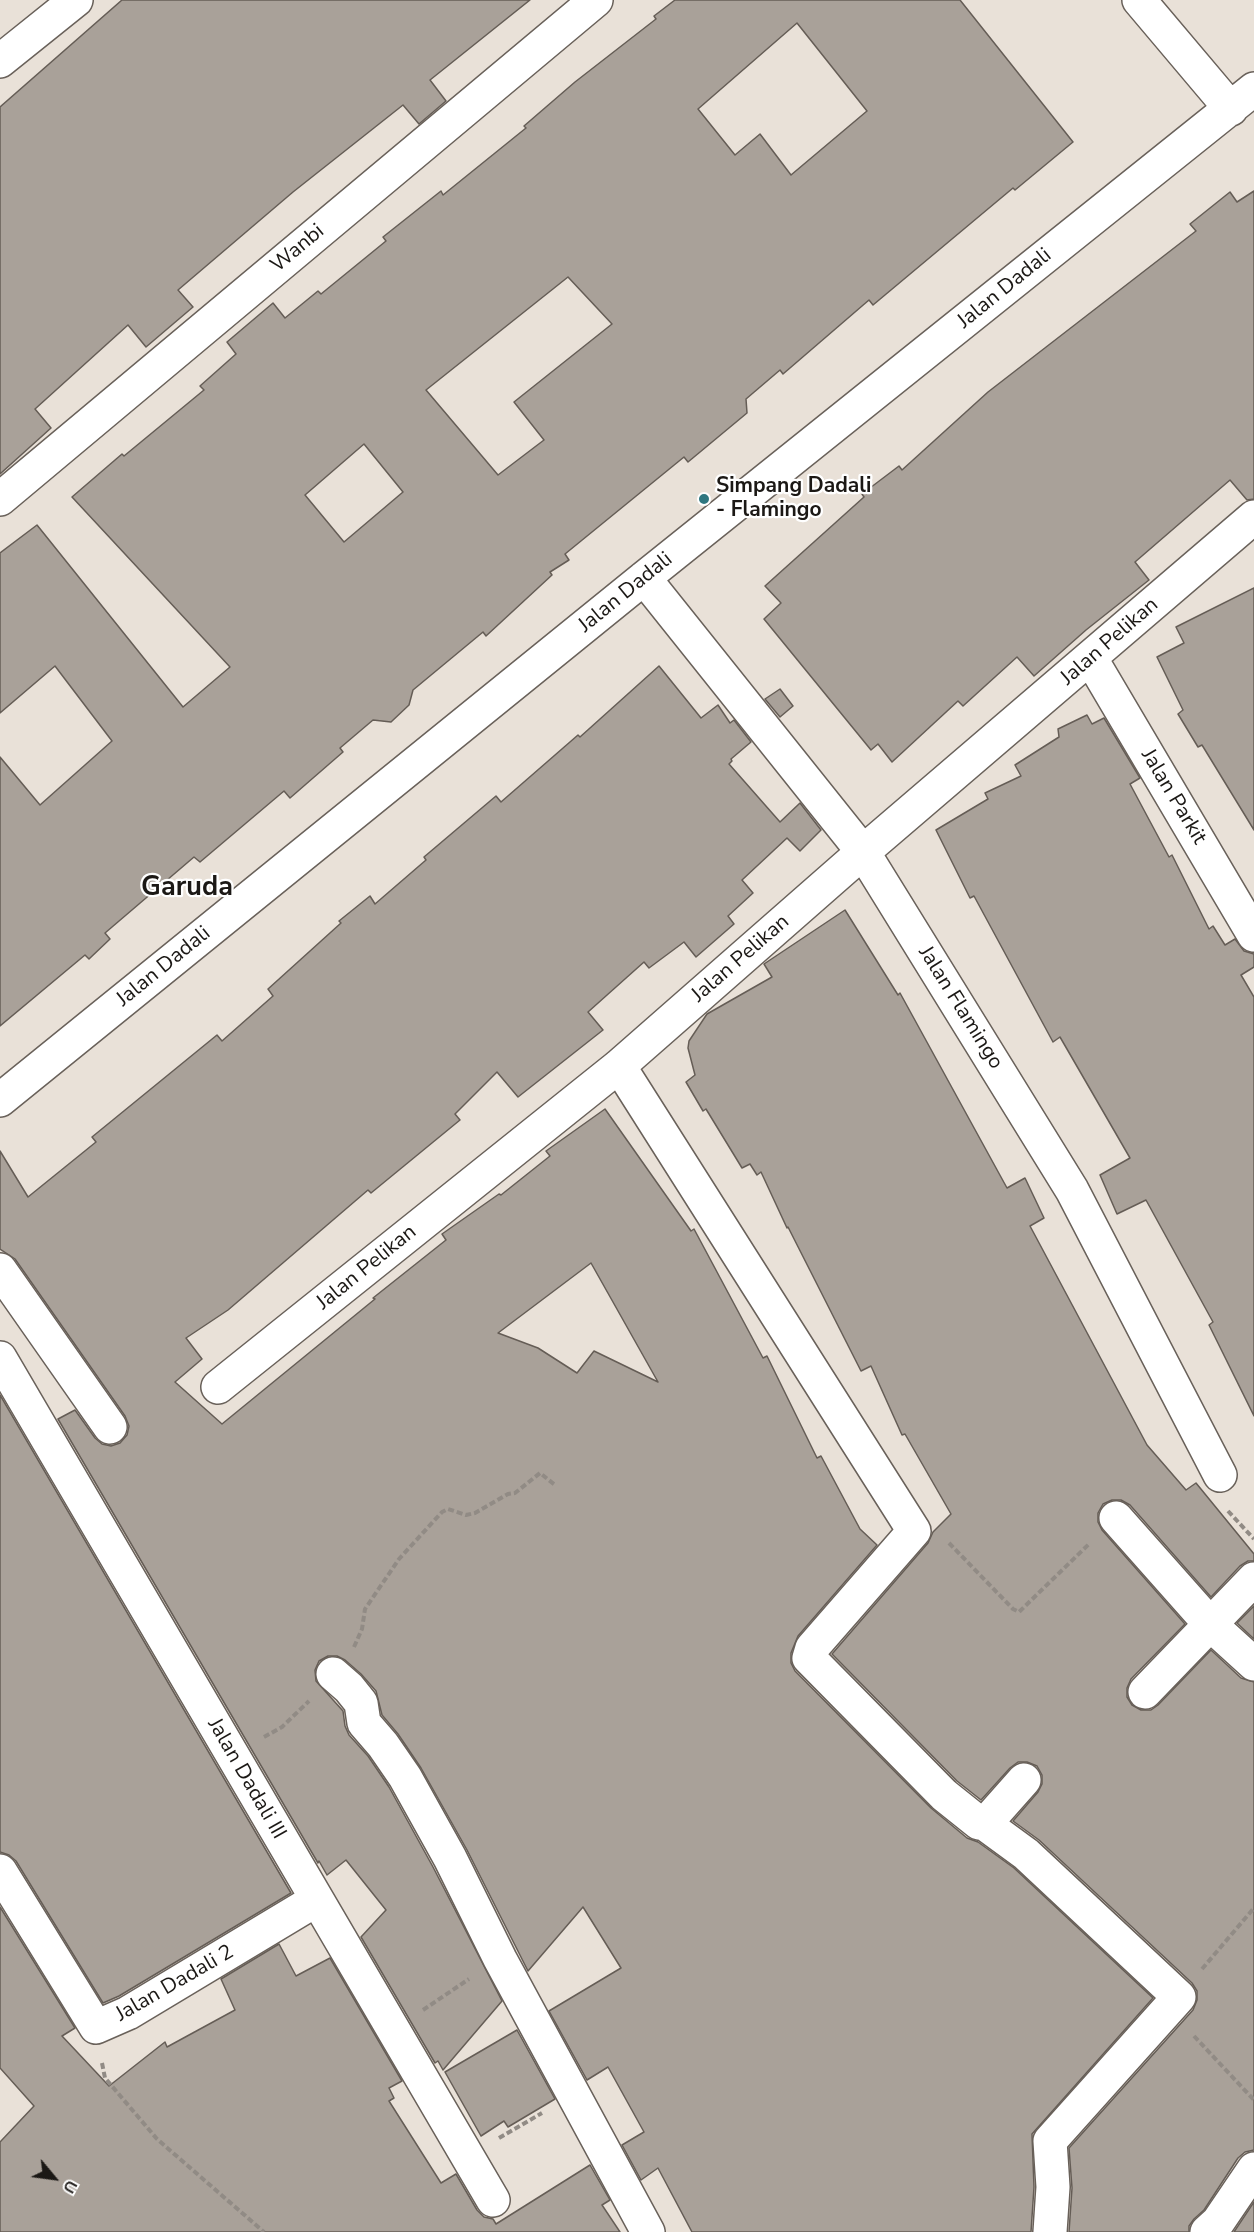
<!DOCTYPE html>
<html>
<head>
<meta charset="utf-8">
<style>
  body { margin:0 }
  #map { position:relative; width:1254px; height:2232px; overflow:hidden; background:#e9e1d8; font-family:"Nunito Sans",sans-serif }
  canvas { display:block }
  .north { position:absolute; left:24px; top:2148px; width:60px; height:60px; -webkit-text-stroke:4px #fff; paint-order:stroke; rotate:119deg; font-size:16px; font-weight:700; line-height:24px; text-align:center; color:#1b1815 }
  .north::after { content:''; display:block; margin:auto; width:21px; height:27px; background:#1b1815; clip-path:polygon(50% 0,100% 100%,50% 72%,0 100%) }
</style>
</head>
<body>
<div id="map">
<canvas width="1254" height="2232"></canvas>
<div class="north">U</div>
</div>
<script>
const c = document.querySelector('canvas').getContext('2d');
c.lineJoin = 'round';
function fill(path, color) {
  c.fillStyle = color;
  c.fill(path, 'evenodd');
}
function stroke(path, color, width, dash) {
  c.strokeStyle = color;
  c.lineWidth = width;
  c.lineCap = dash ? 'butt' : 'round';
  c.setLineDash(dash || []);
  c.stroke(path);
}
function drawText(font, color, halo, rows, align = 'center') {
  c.font = font + ' "Nunito Sans",sans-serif';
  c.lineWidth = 4.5;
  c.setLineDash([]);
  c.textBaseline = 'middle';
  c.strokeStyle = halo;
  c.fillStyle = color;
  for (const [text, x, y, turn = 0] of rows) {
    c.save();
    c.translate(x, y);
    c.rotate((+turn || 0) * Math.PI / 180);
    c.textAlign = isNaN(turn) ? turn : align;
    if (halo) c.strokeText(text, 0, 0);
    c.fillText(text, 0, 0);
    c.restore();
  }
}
const building = new Path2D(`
  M122,0h408l-100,80 16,21 -27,23 -16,-19 -110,87 -115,98 15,17 -47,40 -18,-22 -93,84 16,19 -51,46v-367z
  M675,0h285l113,142 -58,48 -2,-2 -140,117 -4,-5 -86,74 -3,-4 -34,29 1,14 -59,49 -4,-5 -119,97 4,6 -19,12 2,3 -66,61 -3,-4 -70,58 -4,15 -18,17 -18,-2 -33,28 3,4 -53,46 -6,-7 -84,71 -6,-5 -89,76 5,6 -21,20 -4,-4 -85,71v-269l40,48 72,-64 -57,-75 -55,47v-160l37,-28 146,182 47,-40 -158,-170 50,-43 2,2 80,-66 -4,-4 36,-32 -9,-12 46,-39 12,15 33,-27 3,3 65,-53 -3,-4 58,-46 2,4 83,-67 -2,-2 51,-44 81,-63 -2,-3zM797,23l70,88 -76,64 -31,-41 -25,21 -37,-46zM568,277l44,47 -98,78 30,38 -46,35 -72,-85zM364,444l39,48 -59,50 -39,-47z
  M1254,191v308l-7,1 -17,-20 -95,82 14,18 -63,50 -52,46 -17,-19 -54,49 -5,-5 -66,61 -14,-18 -7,6 -107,-131 17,-16 -16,-17 99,-89 -2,-3 37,-28 3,4 86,-78 208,-161 -6,-7 40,-32 7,10z
  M1254,588v242l-52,-85 -4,2 -20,-33 5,-4 -26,-53 27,-14 -8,-16z
  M659,666l42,52 17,-13 12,18 4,-3 17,22 -20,17 1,2 -3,3 51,58 20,-19 21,27 -21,21 -13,-13 -45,42 11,13 -25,23 6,8 -38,33 -12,-15 -35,26 -5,-6 -56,50 15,18 -85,67 -21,-25 -42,42 5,6 -89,73 -3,-3 -140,120 -42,28 16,21 -27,23 47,42 153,-125 -2,-1 73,-58 -4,-6 57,-40 2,1 49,-39 -4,-5 59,-42 86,122 3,-2 69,129 4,-2 50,102 4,-2 39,73 17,16 -79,91 -7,17v10l4,8 136,137 36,30 11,4 36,26 139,130 -121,136 2,53 -3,45h-339l-34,-64 -17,12 -19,-35 22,-13 -36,-65 -21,13 -38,-69 72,-43 -38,-61 -55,64 -61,-121 -46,-82 -23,-34 -16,-19 -6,-24 -15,-17 -16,-14 -8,-4h-9l-9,5 -4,9 1,11 27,30 2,15 4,9 19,21 21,31 44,80 69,134 -59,69 -5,-9 -3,2 -74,-126 25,-27 -40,-50 -19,15 -8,-14 -1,2 -260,-444 17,-9 20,28 7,6 9,2 9,-3 7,-8 2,-9 -4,-10 -110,-157 -15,-10v-98l28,46 68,-55 -4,-5 125,-102 5,6 51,-45 -5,-7 73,-66 -2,-2 31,-25 5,8 51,-44 -2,-3 72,-61 5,6 77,-67 2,2zM591,1263l67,119 -64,-31 -17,22 -39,-25 -40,-15z
  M780,689l13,17 -13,11 -15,-18z
  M1087,715l5,9 12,-6 36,60 -10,6 39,73 3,-2 37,74 4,-3 12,19 10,-6 9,12 10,3v13l-13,8 13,22v419l-45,-91 4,-3 -67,-122 -29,14 -17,-39 30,-17 -70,-121 -7,5 -79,-146 -4,2 -34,-68 52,-31 -3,-6 36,-17 -6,-11 44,-28 -1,-8z
  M845,910l53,85 2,-2 107,195 18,-10 19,40 -14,8 117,219 39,45 10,-7 58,71v7h-6l-8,5 -29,31 -81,-92 -9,-5h-9l-9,4 -5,9v9l4,8 83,94 -54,55 -4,9v9l5,8 9,5h10l7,-5 53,-55 30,28 13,4v468l-9,2 -7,6 -34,52 -10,9 -5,7v6h-120l3,-44 -3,-40 124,-138 4,-10v-9l-5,-8 -153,-143 -26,-19 25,-29 4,-8v-9l-5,-9 -10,-4h-9l-8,6 -29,32 -24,-19 -125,-127 96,-111 5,-11 18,-18 -46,-80 -3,1 -31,-69 -10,5 -73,-144 -1,1 -26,-56 -4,3 -7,-11 -8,4 -36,-59 -3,2 -17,-29 9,-7 -7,-27 1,-7 18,-27 65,-37 -8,-13z
  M0,1395l291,498 -172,103 -16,7 -87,-142 -7,-6 -9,-3z
  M1254,1606v33l-17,-16z
  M0,1907l75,121 -13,8 47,50 56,-44 2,5 68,-37 -14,-31 58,-35 17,32 34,-18 72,123 -13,7 5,10 -5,3 52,82 15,-9 21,36 7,7 9,2 3,5 94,-59 20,35 -8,5 18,27h-620v-90l34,-36 -34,-38z
  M517,2030l38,69 -47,28 -4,-6 -23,15 -36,-64z
  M1254,2202v30h-20z`);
const path = new Path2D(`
  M1228,1511l26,28
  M949,1543l64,66 6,3 70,-68
  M354,1647l8,-18 3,-20 34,-50 43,-47 6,-3 18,6 9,-2 33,-19 7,-1 25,-20 15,12
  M264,1737l18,-10 27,-26
  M1202,1969l52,-61
  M423,2010l46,-31
  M1194,2036l60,64
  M102,2063l3,15 52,61 107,93
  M499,2138l43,-25`);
const minor = new Path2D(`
  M1139,0l92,109
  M0,61l76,-61
  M0,499l596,-499
  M644,578l219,274 209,338 148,285
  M1091,659l163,276
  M619,1066l295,465 -102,117 -3,10 135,137 35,28 6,1 41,30 153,143 -129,144 3,46 -3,45
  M0,1100l644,-522 610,-489
  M0,1270l110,157
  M0,1358l493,842
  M218,1387l401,-321 244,-214 391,-335
  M1116,1518l94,106 44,40
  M333,1674l16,14 12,15 3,20 19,22 22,32 45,81 50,101 148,273
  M1145,1692l109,-113
  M985,1824l39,-44
  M0,1871l96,156 32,-14 188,-113
  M1207,2232l11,-10 36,-53`);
const markers = [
  [704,499,6,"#2f7780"]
];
const streetNames = [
  ["Wanbi",298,249,-40],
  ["Jalan Dadali",1005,289,-39],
  ["Jalan Dadali",626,593,-39],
  ["Jalan Pelikan",1110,642,-41],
  ["Jalan Parkit",1173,797,59],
  ["Jalan Pelikan",741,959,-41],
  ["Jalan Dadali",164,967,-39],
  ["Jalan Flamingo",960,1008,58],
  ["Jalan Pelikan",367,1268,-39],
  ["Jalan Dadali III",246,1779,60],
  ["Jalan Dadali 2",175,1984,-30]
];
const poiNames = [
  ["Simpang Dadali",716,487],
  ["- Flamingo",716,511]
];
const districtNames = [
  ["Garuda",187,888]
];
fill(building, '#a9a199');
stroke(building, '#655d56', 1.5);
stroke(minor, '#69615a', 36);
stroke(path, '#918b85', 4, [6, 3]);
stroke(minor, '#fff', 33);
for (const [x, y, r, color] of markers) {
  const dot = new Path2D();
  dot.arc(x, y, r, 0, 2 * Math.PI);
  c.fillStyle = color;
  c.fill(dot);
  stroke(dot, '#fff', 2);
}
drawText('21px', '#1b1815', '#fff', streetNames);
drawText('bold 21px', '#1b1815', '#fff', poiNames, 'left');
drawText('bold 27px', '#1b1815', '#fff', districtNames);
</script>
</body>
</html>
